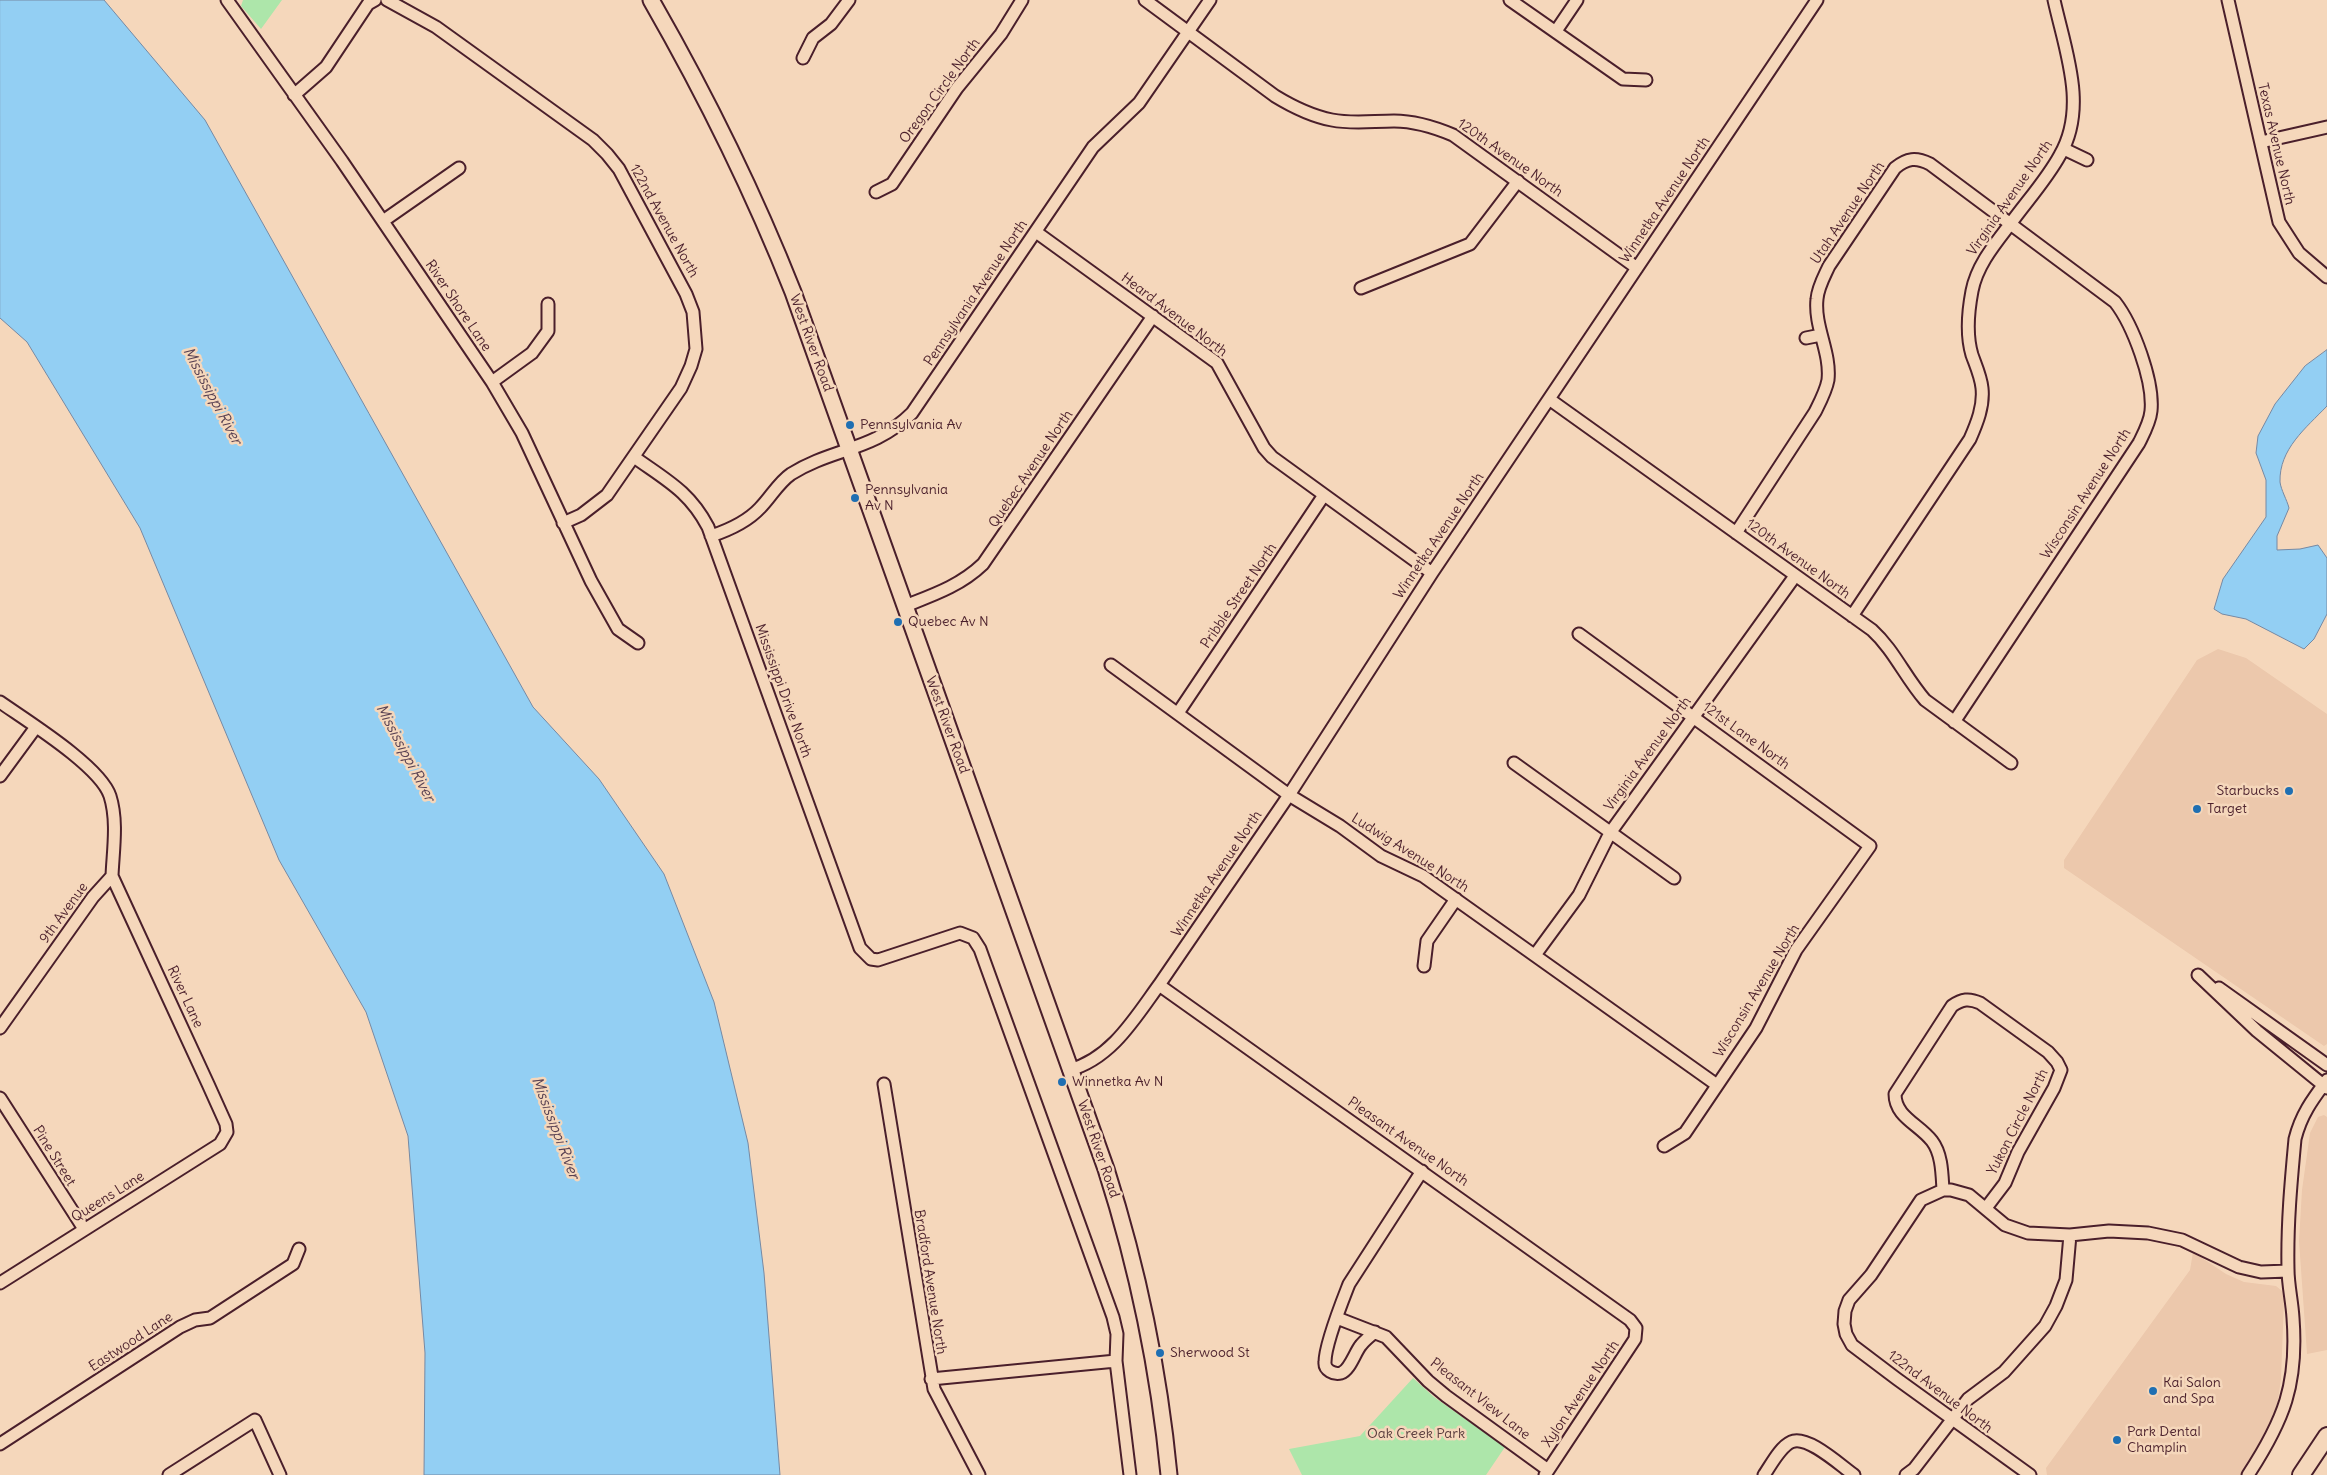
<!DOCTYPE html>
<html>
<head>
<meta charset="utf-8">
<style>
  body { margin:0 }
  canvas { display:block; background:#f5d7bb }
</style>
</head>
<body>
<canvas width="2327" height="1475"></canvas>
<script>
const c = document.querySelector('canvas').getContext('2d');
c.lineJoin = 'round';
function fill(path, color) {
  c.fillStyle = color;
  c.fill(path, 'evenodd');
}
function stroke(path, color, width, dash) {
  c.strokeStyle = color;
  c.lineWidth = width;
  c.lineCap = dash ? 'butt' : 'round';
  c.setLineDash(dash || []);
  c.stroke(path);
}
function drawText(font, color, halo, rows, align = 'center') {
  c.font = font + ' Delius,sans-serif';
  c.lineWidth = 5;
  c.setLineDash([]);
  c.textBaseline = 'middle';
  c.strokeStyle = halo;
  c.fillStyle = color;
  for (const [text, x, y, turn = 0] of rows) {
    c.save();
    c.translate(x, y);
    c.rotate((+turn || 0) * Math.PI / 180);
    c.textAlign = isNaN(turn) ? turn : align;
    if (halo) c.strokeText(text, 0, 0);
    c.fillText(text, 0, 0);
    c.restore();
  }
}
const built = new Path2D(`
  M2218,649l28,9 81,56v330l-3,2 -260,-178v-8l133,-200z
  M2324,1115l3,2v233l-20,4 -8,-113 3,-51 8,-57 8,-16z
  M2193,1252l33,22 18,8 32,4 6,5 2,9 -3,79 -4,28 -17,37 -20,31h-193l-1,-7 144,-198z`);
const green = new Path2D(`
  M243,0h39l-21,29 -20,-23z
  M1413,1378l21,19 71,50 -19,28h-184l-13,-26 71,-13z`);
const water = new Path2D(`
  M0,0h104l101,120 328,587 66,72 65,95 50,128 34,141 16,130 16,202h-356l1,-122 -17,-217 -42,-124 -87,-152 -139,-332 -113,-186 -27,-24z
  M2327,350v56c-21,22 -48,43 -47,76 1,8 7,18 9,26l-12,28v14l23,-1 18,-4 9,13v56l-13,25 -10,10 -58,-30 -24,-5 -8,-5 9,-30 43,-62v-37l-10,-27 2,-17 17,-32 30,-38z`);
const minor = new Path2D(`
  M227,0l115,161 150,221 30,51 69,148 27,48 20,14
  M387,0l49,27 157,113 14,14 12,15 67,125 7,18 3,37 -5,17 -10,22 -74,107 -26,20 -18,8
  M1145,0l130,96c18,11 36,20 57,24 20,4 41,1 62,1 21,0 40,6 59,14l184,133
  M1510,0l113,79 23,1
  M2228,0l51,222 20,31 28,24
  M1556,31l21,-31
  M803,58l10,-20 18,-14 18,-24
  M294,95l32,-28 42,-63 7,-4
  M2261,142l66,-15
  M2064,149l23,11
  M876,192l16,-8 65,-96 44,-54 21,-34
  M383,221l76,-53
  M1036,232l181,131 47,85 8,9 160,116
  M1361,288l109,-44 48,-63
  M1806,338l15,-3
  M492,382l40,-29 16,-22v-27
  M1549,399l323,231c22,20 33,47 53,70l86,63
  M634,457c32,23 55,34 74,70l152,421 11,11 7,1 82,-27 13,5 7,11 133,368 4,17 -1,27 14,114
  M1736,533l79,-121c5,-10 11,-21 13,-32 3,-28 -14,-53 -11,-81 1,-12 7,-22 12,-33l66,-98c12,-10 21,-11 35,-4l185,138c18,23 39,79 36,109 -1,11 -7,22 -12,32l-185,279
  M711,536c18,-6 36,-14 49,-28 11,-11 18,-25 31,-34 41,-26 83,-23 121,-61l181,-266 46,-44 71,-103
  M905,606c28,-11 55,-20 78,-42l170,-248
  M1852,616l118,-177c7,-16 14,-33 12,-51 -1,-11 -6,-22 -10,-33 -6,-20 -4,-43 0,-64 5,-26 23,-47 39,-68 16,-22 36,-44 49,-68 28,-48 5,-105 -6,-155
  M1579,634l291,212 -74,104 -40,78 -71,105 -21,13
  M1111,665l178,130 51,31 41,30 42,20 294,209
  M0,702c27,19 100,64 110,94 8,25 3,55 2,80l-19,21 -93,131
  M1178,713l146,-218
  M1514,763l160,115
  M0,776l36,-49
  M1535,955l44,-60 31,-62 185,-257
  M1424,966l3,-25 29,-42
  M2198,975l59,56 70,57
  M1159,985l471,335 6,8 -1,11 -90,136
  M2219,988l108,77
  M1069,1070c42,-11 66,-52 90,-85l130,-190 143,-222 385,-573
  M884,1084l50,305 45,86
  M0,1098l84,131
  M1943,1190c-1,-16 -1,-36 -11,-49 -13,-17 -37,-24 -37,-47l57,-88c10,-7 17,-8 28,-3l68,49 9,10 4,8 -7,18 -36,64 -13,31 -19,25
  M0,1283l220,-139 7,-12 -1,-8 -18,-40 -96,-208
  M1337,1318l49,19 42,44 18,15 102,74
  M1375,1332c-5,4 -10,8 -14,13 -6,7 -11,25 -20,28 -7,2 -17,-3 -16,-11 0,-18 17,-60 24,-78l73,-113
  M931,1379l185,-18
  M0,1444l180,-117 15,-7 15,-2 63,-41 20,-13 6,-15
  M169,1475l86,-55 25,55
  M1764,1475c7,-10 16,-28 27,-33 16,-8 50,24 63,33
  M1906,1475l8,-6 54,-70 36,-27 41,-46 11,-20 10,-26 4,-45
  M2030,1475l-133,-96 -45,-34 -6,-11 -2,-10 1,-13 4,-11 22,-25 50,-75 22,-10h8l18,5 36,30 23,8 42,2 39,-4 39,2 34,7 57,27 22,5 27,-1
  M2248,1475c36,-55 50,-91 45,-157 -1,-17 -5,-33 -5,-49 -1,-44 3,-87 7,-130 6,-24 17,-39 32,-59`);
const major = new Path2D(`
  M651,0c54,94 102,191 142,292l313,877c32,100 53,202 63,306`);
const highway = new Path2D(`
  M2301,1475l26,-39`);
const markers = [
  [850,425,5,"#1f6fb2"],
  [855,498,5,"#1f6fb2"],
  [898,622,5,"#1f6fb2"],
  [2289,791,5,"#1f6fb2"],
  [2197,809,5,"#1f6fb2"],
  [1062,1082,5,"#1f6fb2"],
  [1160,1353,5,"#1f6fb2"],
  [2153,1391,5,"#1f6fb2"],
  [2117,1440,5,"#1f6fb2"]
];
const streetNames = [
  ["Oregon Circle North",940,91,-54],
  ["Texas Avenue North",2276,144,77],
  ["120th Avenue North",1510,158,35],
  ["Virginia Avenue North",2010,198,-55],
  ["Winnetka Avenue North",1665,200,-56],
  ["Utah Avenue North",1848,213,-56],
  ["122nd Avenue North",664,221,61],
  ["Pennsylvania Avenue North",976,293,-56],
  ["River Shore Lane",458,306,56],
  ["Heard Avenue North",1174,315,37],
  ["West River Road",811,343,70],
  ["Quebec Avenue North",1031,469,-56],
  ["Wisconsin Avenue North",2086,494,-57],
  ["Winnetka Avenue North",1439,536,-56],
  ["120th Avenue North",1798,559,36],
  ["Pribble Street North",1239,596,-56],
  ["Mississippi Drive North",783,691,70],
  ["West River Road",947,725,70],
  ["121st Lane North",1746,736,36],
  ["Virginia Avenue North",1648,754,-54],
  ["Ludwig Avenue North",1410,853,32],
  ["Winnetka Avenue North",1217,874,-56],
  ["9th Avenue",64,913,-54],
  ["Wisconsin Avenue North",1757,991,-59],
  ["River Lane",185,997,65],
  ["Yukon Circle North",2018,1122,-63],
  ["Pleasant Avenue North",1408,1142,35],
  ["West River Road",1098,1149,71],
  ["Pine Street",54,1156,58],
  ["Queens Lane",108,1197,-32],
  ["Bradford Avenue North",930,1282,81],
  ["Eastwood Lane",131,1342,-33],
  ["122nd Avenue North",1940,1392,37],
  ["Xylon Avenue North",1581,1394,-56],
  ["Pleasant View Lane",1480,1399,38]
];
const poiNames = [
  ["Pennsylvania Av",860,425],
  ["Pennsylvania",865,490],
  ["Av N",865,506],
  ["Quebec Av N",908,622],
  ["Starbucks",2279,791,"right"],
  ["Target",2207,809],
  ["Winnetka Av N",1072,1082],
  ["Sherwood St",1170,1353],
  ["Kai Salon",2163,1383],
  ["and Spa",2163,1399],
  ["Park Dental",2127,1432],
  ["Champlin",2127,1448]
];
const parkNames = [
  ["Oak Creek Park",1416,1434]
];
const waterNames = [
  ["Mississippi River",212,396,62],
  ["Mississippi River",405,753,62],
  ["Mississippi River",555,1128,69]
];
fill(built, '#ecc8ac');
fill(green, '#ade6aa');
fill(water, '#93cff3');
stroke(water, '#7689a3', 1);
stroke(minor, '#4a1f2b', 15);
stroke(major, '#4a1f2b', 19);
stroke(highway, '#4a1f2b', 20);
stroke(minor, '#f5d7bb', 11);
stroke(major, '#f5d7bb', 15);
stroke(highway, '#f5d7bb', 16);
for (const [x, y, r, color] of markers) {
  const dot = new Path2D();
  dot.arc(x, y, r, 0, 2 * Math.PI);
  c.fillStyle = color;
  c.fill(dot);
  stroke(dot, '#f5d7bb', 2);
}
drawText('14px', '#4a1f2b', '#f5d7bb', streetNames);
drawText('14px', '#4a1f2b', '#f5d7bb', poiNames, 'left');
drawText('14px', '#593d3e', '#f5d7bb', parkNames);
drawText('italic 15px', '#594253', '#f5d7bb', waterNames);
</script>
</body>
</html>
